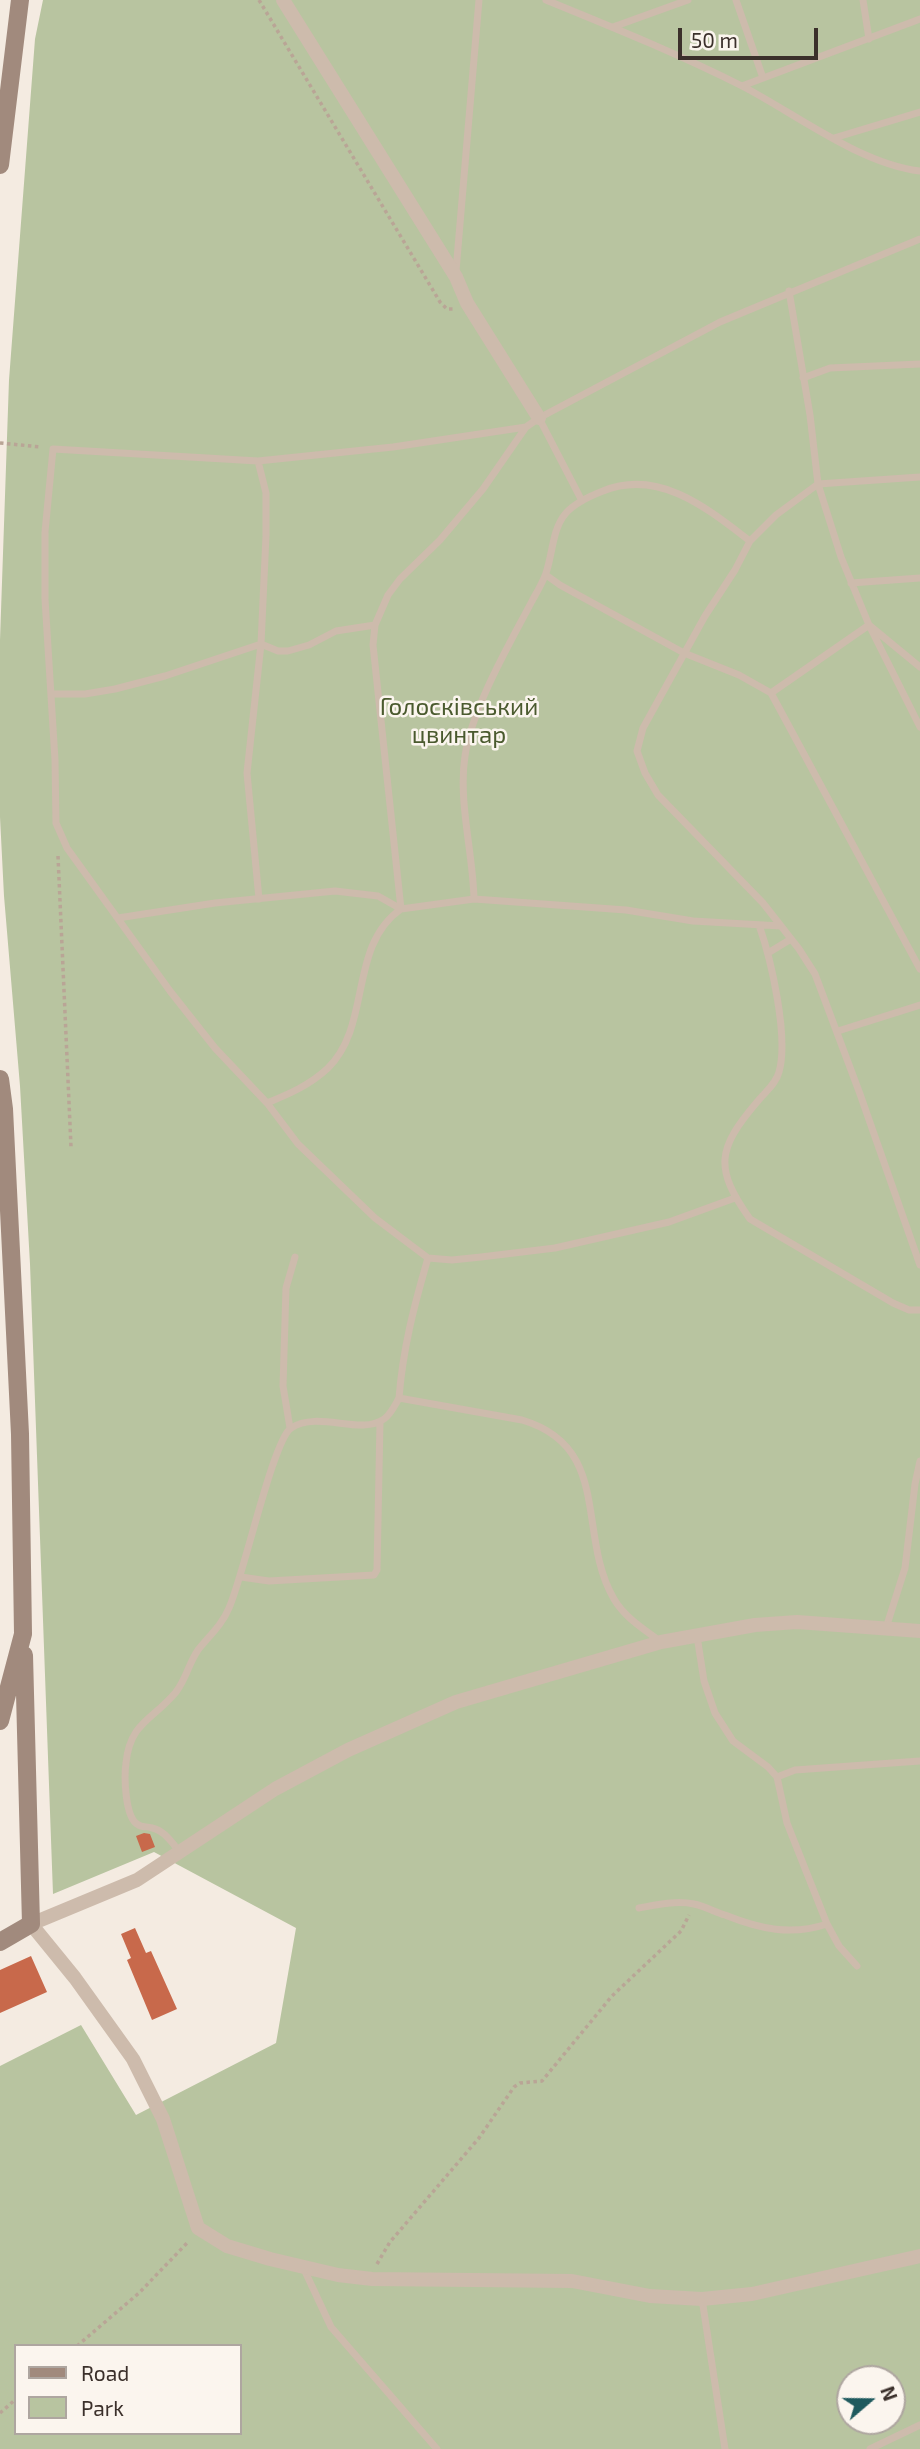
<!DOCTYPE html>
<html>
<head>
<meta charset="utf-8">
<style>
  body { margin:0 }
  #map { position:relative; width:920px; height:2449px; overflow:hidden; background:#f4ebe1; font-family:"Exo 2",sans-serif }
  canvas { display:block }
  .legend { position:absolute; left:14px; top:2344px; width:228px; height:91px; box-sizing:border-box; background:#fbf5ee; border:2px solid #aea6a0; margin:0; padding:9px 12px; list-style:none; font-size:21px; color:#3b302b }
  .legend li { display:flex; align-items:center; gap:14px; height:35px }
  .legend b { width:35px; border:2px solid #aea6a0 }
  .north { position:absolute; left:836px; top:2365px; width:70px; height:70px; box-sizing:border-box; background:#fbf5ee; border:2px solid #aea6a0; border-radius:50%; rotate:70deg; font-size:19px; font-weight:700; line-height:28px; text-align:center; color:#3b302b }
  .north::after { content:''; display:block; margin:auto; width:24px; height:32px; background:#1f5a5e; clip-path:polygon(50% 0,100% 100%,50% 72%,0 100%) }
  .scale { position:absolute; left:678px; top:28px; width:140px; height:32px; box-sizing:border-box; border:4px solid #3b302b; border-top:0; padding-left:9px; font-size:21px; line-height:24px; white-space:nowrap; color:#3b302b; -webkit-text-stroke:5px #fbf5ee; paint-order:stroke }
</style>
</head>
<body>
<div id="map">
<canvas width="920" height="2449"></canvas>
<ul class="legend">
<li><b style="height:9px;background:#a18a7d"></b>Road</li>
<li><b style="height:19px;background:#b8c4a0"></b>Park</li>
</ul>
<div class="north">N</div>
<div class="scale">50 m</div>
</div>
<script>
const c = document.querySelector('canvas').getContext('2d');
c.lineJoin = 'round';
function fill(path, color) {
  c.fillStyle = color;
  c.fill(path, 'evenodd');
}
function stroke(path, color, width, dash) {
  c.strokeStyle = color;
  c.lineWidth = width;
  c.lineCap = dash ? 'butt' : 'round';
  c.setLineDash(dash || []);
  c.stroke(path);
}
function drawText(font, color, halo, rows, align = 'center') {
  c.font = font + ' "Exo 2",sans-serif';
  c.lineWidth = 5;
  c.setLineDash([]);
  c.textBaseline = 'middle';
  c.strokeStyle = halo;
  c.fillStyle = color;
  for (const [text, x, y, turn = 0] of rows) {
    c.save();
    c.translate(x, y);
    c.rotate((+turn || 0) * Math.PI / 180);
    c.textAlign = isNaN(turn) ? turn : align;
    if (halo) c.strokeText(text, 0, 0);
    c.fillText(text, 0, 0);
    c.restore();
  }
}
const green = new Path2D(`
  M43,0h877v2449h-920v-383l81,-41 55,90 140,-72 20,-115 -142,-76 -101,42 -23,-630 -10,-178 -16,-190 -4,-79v-177l9,-260 26,-341zM16,2346h224v87h-224zM850,2379h42v42h-42z`);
const building = new Path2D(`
  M144,1833l6,1 5,13 -13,5 -6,-16z
  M135,1928l11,25 5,-2 26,58 -25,11 -25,-60 4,-2 -10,-24z
  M31,1956l16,36 -47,21v-43z`);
const path = new Path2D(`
  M259,0l181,302 7,7h7
  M0,443l41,4
  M58,856l13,291
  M377,2264l13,-22 89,-104 35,-51 6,-4 22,-2 70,-85 69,-65 8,-16
  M77,2346l62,-53 50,-52
  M0,2413l16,-14`);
const lane = new Path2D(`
  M546,0c66,27 133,54 196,86 54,28 118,78 178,85
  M736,0l27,78
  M863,0l6,39
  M613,27l75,-27
  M742,86l178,-67
  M834,138l86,-26
  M456,271l23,-271
  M789,291l21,124 8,69 23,73 28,68 51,102
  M803,378l27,-10 90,-4
  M539,418l43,83
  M526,427l-133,20 -135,14 -205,-12 -8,83v67l10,161 1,63 11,25 103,143 45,57 52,55 31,41 77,74 53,40 24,2 29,-3 74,-9 114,-26 66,-24
  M258,461l8,32v43l-5,108 -14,129 12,126
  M920,477l-102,7 -42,31 -26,26 -15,29 -30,46 -62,112 -6,23 8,22 13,22 105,108 36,46 16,25 45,120 60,171
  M546,575l14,10 124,68 55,22 32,18 149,276
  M851,583l69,-5
  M771,693l98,-68 51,42
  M51,694h34l30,-5 50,-13 96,-32 17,7h10l21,-6 27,-14 39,-6
  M474,899c-1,-46 -16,-98 -9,-143 7,-48 44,-111 67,-155 5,-9 11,-19 14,-28 7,-20 6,-44 20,-60 9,-10 24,-17 37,-22 56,-23 105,18 147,50
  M118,918l97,-15 120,-12 43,5 23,13 73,-10 152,11 67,11 88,5
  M759,925c12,34 30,112 20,147 -3,12 -14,20 -22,30 -40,47 -43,66 -7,117l143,84 16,7h11
  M768,953l23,-14
  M838,1031l82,-26
  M267,1103c22,-9 43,-18 61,-35 44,-43 20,-122 73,-159l-28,-264 2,-20 13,-30 12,-16 40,-39 43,-51 43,-62 13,-9 181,-96 200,-83
  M428,1258c-14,48 -25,90 -29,140l123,22c91,27 54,114 92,179 11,19 30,30 47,43
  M290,1428l-7,-42 3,-98 9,-31
  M241,1577l28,4 105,-6 3,-5 3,-148
  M886,1628l19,-60 10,-84 5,-23
  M697,1636l7,45 11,32 18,28 35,26 9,10 10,46 40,101 12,22 18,20
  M777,1777l18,-7 125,-9
  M180,1852c-8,-9 -16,-22 -28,-24 -5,-2 -10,0 -15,-4 -12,-8 -13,-47 -11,-61 4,-41 27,-43 50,-71 10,-13 13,-29 22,-42 11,-14 24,-25 31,-42 14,-30 44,-168 62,-180 28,-18 69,8 93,-9 7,-5 11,-14 15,-21
  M639,1908c17,-3 37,-8 55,-4 10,2 21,8 31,11 35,14 66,21 102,9
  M303,2267l28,60 106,122
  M702,2299l23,150
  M870,2449l50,-24`);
const street = new Path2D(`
  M283,0l173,277 11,26 72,115
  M920,1631l-123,-9 -42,3 -94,17 -205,60 -108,48 -73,39 -138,91 -106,44 44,54 58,81 30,60 35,109 29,18 43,13 68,16 34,4 200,2 78,15 52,3 50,-5 168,-38`);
const secondary = new Path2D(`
  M0,165l20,-165
  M0,1079l4,30 16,325 3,200 -23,87
  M0,1942l31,-18 -7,-269`);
const parkNames = [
  ["Голосківський",459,707],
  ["цвинтар",459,735]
];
fill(green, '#b8c4a0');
fill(building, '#c8694b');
stroke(path, '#b9a596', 3.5, [3.5, 3.5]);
stroke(lane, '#cdbbac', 7);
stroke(street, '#cdbbac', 14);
stroke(secondary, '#a18a7d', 18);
drawText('24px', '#4a5a2e', '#fbf5ee', parkNames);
</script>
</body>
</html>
